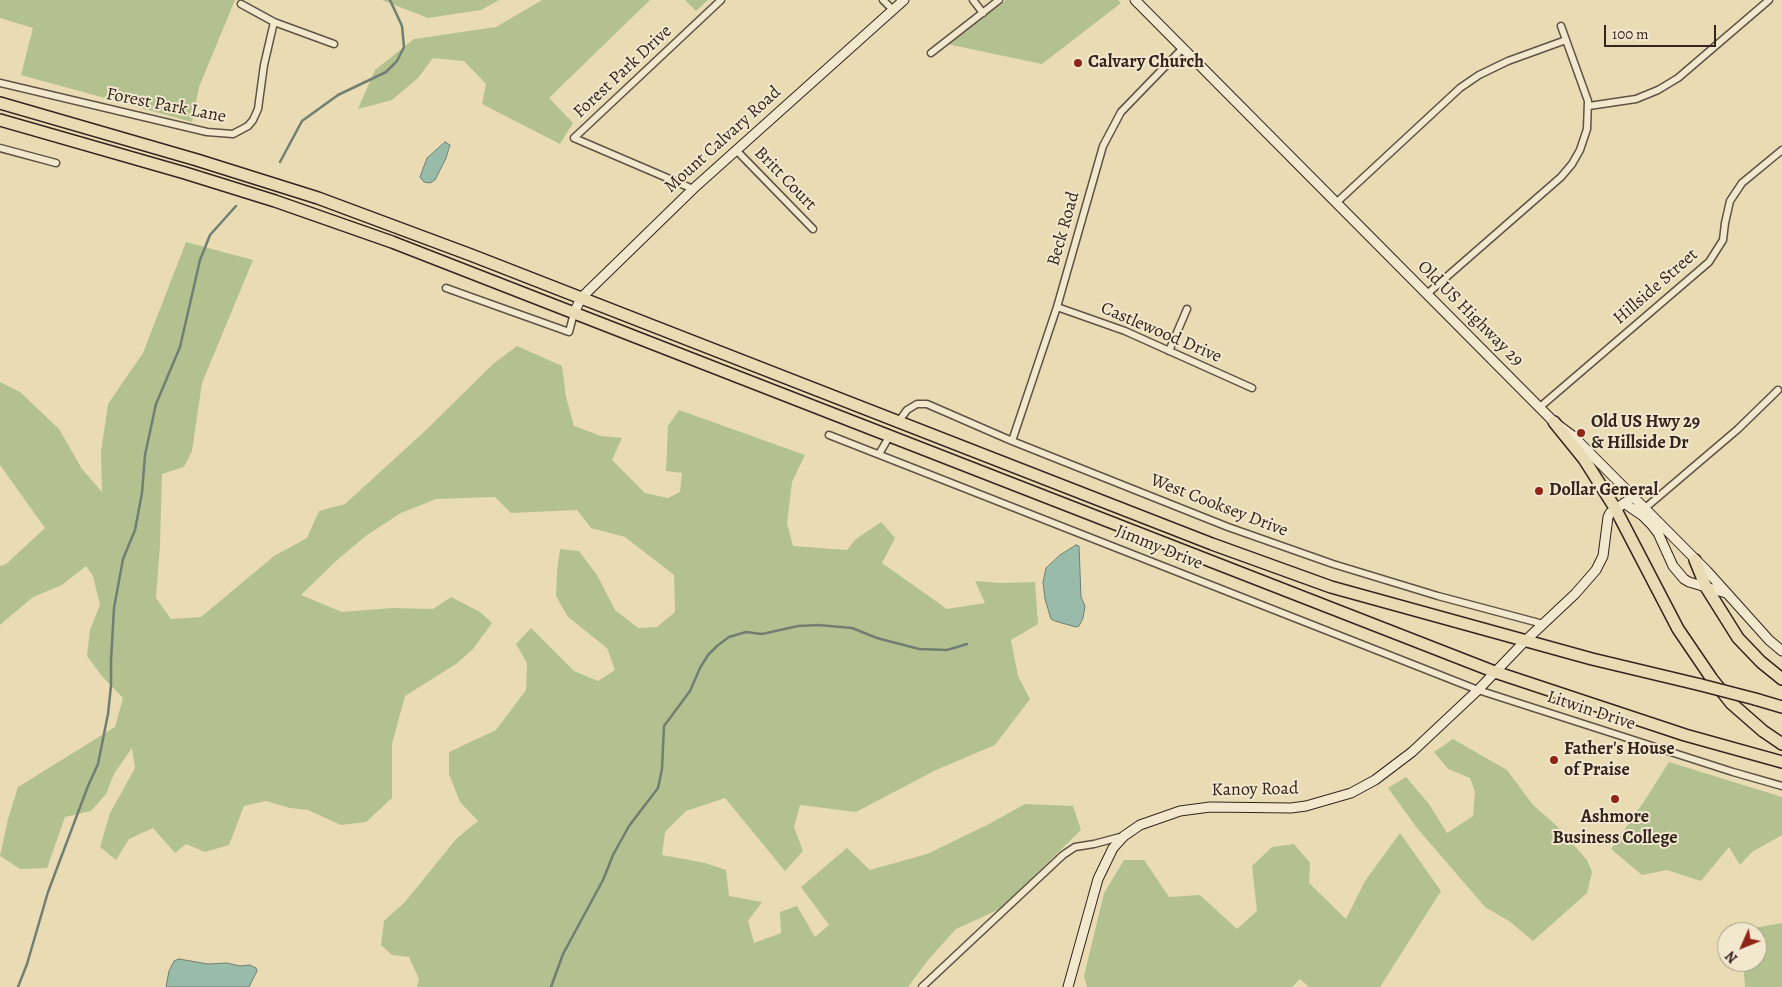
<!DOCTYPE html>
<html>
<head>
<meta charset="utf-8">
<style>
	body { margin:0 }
	#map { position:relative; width:1782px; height:987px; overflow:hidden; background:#e9dcb4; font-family:Alegreya,serif }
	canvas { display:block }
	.north { position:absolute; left:1717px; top:922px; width:50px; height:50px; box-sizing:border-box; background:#f1e8ce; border:1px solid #a59a87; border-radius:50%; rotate:226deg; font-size:14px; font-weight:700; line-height:20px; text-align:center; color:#33241d }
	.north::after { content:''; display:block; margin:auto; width:18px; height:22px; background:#8f2418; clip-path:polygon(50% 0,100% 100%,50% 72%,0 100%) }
	.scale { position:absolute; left:1604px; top:25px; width:112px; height:22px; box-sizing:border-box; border:2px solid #33241d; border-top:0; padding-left:6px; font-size:15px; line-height:18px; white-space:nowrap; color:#33241d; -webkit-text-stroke:4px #f1e8ce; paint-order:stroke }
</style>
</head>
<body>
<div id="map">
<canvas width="1782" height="987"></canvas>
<div class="north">N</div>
<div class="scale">100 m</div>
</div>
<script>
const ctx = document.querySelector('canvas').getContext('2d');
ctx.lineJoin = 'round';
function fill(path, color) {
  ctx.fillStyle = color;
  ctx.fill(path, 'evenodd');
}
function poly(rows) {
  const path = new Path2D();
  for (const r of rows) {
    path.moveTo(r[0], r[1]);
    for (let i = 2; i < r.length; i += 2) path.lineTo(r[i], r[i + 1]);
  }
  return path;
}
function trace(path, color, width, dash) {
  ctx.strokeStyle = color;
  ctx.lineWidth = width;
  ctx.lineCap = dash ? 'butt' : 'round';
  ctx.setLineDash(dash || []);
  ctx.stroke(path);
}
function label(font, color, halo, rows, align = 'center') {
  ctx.font = font + ' Alegreya,serif';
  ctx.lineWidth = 4;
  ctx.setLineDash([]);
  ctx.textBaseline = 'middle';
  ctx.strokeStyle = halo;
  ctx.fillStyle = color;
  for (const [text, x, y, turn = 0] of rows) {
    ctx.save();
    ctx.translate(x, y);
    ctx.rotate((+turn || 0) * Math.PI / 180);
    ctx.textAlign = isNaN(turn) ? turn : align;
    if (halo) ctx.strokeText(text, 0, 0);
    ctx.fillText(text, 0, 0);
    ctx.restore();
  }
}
const green = poly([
	[0,0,235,0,199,87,192,122,21,75,33,28,0,18],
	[382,0,499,0,481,10,428,18],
	[542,0,650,0,549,98,573,123,560,144,482,104,486,84,464,61,433,58,418,78,392,100,358,109,375,70,414,39,496,27],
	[685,0,708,0,696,11],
	[1006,0,1118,0,1121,3,1042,64,947,44],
	[186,242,253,260,202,383,192,451,184,467,162,474,160,545,156,598,171,619,201,617,274,556,307,538,319,511,345,504,425,431,493,364,517,346,562,366,566,397,574,426,601,436,622,438,612,460,645,493,668,498,680,492,682,473,666,471,668,426,679,410,805,455,792,482,787,523,793,546,847,550,856,539,881,522,895,538,882,563,947,609,985,603,975,581,1001,583,1035,582,1038,624,1011,640,1018,676,1030,699,995,745,936,770,856,812,800,805,794,827,803,851,785,871,725,798,686,811,665,832,662,855,705,863,726,870,729,896,762,902,748,921,754,943,781,933,780,912,797,906,815,937,829,925,801,887,847,848,870,870,927,854,991,823,1025,804,1073,806,1081,830,1000,909,956,929,928,960,908,987,417,987,419,979,409,957,392,955,381,945,384,921,405,902,457,838,478,821,460,802,449,774,449,752,496,730,526,690,527,663,516,644,531,628,574,671,598,681,615,670,607,648,568,617,556,596,557,571,560,549,579,551,597,575,615,610,638,628,657,627,675,612,674,575,625,537,591,528,577,510,511,513,495,497,436,499,401,513,367,535,336,561,301,595,342,612,392,608,433,609,451,597,480,612,492,623,473,649,456,664,405,696,392,744,392,798,366,822,341,825,308,810,290,808,266,801,244,806,229,845,205,852,186,844,175,853,153,828,129,839,116,860,100,847,110,813,135,768,132,748,114,774,106,794,91,811,65,817,47,868,20,869,0,856,8,819,18,787,115,727,123,698,101,675,87,656,90,630,100,605,93,576,86,566,62,585,33,597,0,625,0,566,6,564,45,528,0,465,0,382,20,392,59,429,82,469,102,492,101,452,108,404,143,353],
	[1453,739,1507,770,1533,805,1557,826,1587,860,1592,872,1587,893,1533,941,1509,921,1485,907,1417,828,1388,788,1406,777,1429,804,1447,833,1473,816,1475,792,1470,778,1448,769,1434,752],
	[1669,762,1782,797,1782,835,1752,852,1740,865,1729,847,1701,881,1667,870,1642,875,1611,849,1643,803],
	[1400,833,1441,891,1380,987,1309,987,1300,979,1292,987,1087,987,1084,976,1104,893,1124,860,1144,860,1169,897,1200,895,1237,929,1257,911,1252,866,1272,847,1294,844,1310,863,1309,883,1346,919,1365,881],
	[1782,923,1782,987,1745,987,1743,962,1757,962,1757,932,1747,932,1748,929]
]);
const water = poly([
	[445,142,450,145,446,158,435,180,430,183,424,182,420,177,427,158,445,142],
	[1076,545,1079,546,1081,597,1085,606,1083,618,1079,626,1076,627,1055,621,1051,619,1045,599,1043,582,1046,568,1060,555,1076,545],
	[179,959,208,964,227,963,240,966,250,965,256,968,257,971,249,987,166,987,169,971,174,961,179,959]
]);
const stream = poly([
	[280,162,302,121,338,95,386,72,397,61,404,47,402,26,390,0],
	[18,987,27,964,48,892,88,786,98,764,108,714,111,686,111,661,114,608,123,559,135,530,142,493,145,455,156,404,180,347,200,260,210,235,236,206],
	[551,987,563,954,603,880,613,855,629,826,658,788,662,769,664,726,690,691,700,668,708,655,717,646,729,637,746,632,762,634,798,626,818,625,852,628,877,638,919,649,947,650,967,644]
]);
const street = poly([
	[883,0,892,9],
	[973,0,983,13],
	[241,4,274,22,334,44],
	[931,53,999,0],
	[0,83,207,132,233,134,248,126,253,120,258,109,264,65,274,22],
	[1589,106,1636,99,1658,90,1678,78,1769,0],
	[0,148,56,163],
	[736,150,813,229],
	[693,189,574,138,721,0],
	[1336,203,1460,88,1479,75,1508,61,1566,40],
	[446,288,569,332,574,313],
	[1427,294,1561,177,1572,164,1580,150,1587,129,1588,101,1561,26],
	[1057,307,1125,331,1252,388],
	[1169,351,1187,309],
	[1540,407,1709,262,1723,240,1725,223,1730,201,1742,183,1782,150],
	[899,421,907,410,917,404,927,404,1012,441,1228,527,1333,564,1438,596,1543,624],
	[829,435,1478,690,1733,772,1782,786],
	[1012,441,1057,307,1103,146,1121,112,1182,49],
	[879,454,889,437],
	[1644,509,1738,429,1778,390],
	[922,987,1063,855,1075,847,1094,844,1124,836]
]);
const secondary = poly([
	[1135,0,1554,422,1573,436,1707,571,1769,640,1782,651],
	[574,313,581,298,693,189,904,0],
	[1624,503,1643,516,1651,524,1658,533,1673,566,1684,579,1689,582,1726,593],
	[1068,987,1098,879,1113,848,1124,836,1140,825,1180,811,1210,807,1291,808,1306,806,1351,793,1375,780,1412,752,1478,690,1525,641,1575,594,1596,570,1603,556,1608,517,1610,513,1633,497]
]);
const highway = poly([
	[0,103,197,160,318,198,471,255,1212,544,1331,587,1592,659,1701,685],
	[0,120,185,173,275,201,392,242,1495,672,1685,735,1782,762],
	[1554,422,1584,459,1615,508,1678,629,1712,679,1731,703,1763,731,1782,744],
	[1695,560,1706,587,1738,638,1761,662,1782,679],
	[1755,699,1782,707]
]);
const highwayBridge = poly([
	[1701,685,1755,699]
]);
const markers = [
	[1078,63,5,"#8f2418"],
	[1581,433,5,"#8f2418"],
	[1539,491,5,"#8f2418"],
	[1554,760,5,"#8f2418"],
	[1615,799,5,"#8f2418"]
];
const poiNames = [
	["Calvary Church",1088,63],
	["Old US Hwy 29",1591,423],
	["& Hillside Dr",1591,444],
	["Dollar General",1549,491],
	["Father's House",1564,750],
	["of Praise",1564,771],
	["Ashmore",1615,818,"center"],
	["Business College",1615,839,"center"]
];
const streetNames = [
	["Forest Park Drive",623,72,-43],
	["Forest Park Lane",166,106,11],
	["Mount Calvary Road",723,140,-42],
	["Britt Court",785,179,46],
	["Beck Road",1064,229,-74],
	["Hillside Street",1656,287,-41],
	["Old US Highway 29",1470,314,45],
	["Castlewood Drive",1161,333,23],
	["West Cooksey Drive",1219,506,21],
	["Jimmy Drive",1159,548,22],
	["Litwin Drive",1591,711,18],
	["Kanoy Road",1255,790,-1]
];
fill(green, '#b3c190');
fill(water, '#98bca9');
trace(water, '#707f71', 1);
trace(stream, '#707f71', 2.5);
trace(street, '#605243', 9);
trace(secondary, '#33241d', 11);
trace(highway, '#33241d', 14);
trace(street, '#f1e8ce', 6);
trace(secondary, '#f1e8ce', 9);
trace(highway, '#e9dcb4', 11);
trace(highwayBridge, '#33241d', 14, []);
trace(highwayBridge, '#e9dcb4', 11);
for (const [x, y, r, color] of markers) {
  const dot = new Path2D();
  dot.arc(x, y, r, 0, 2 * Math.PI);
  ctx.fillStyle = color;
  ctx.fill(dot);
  trace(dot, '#f1e8ce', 2);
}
label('bold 18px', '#33241d', '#f1e8ce', poiNames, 'left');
label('18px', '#33241d', '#f1e8ce', streetNames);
</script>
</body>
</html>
